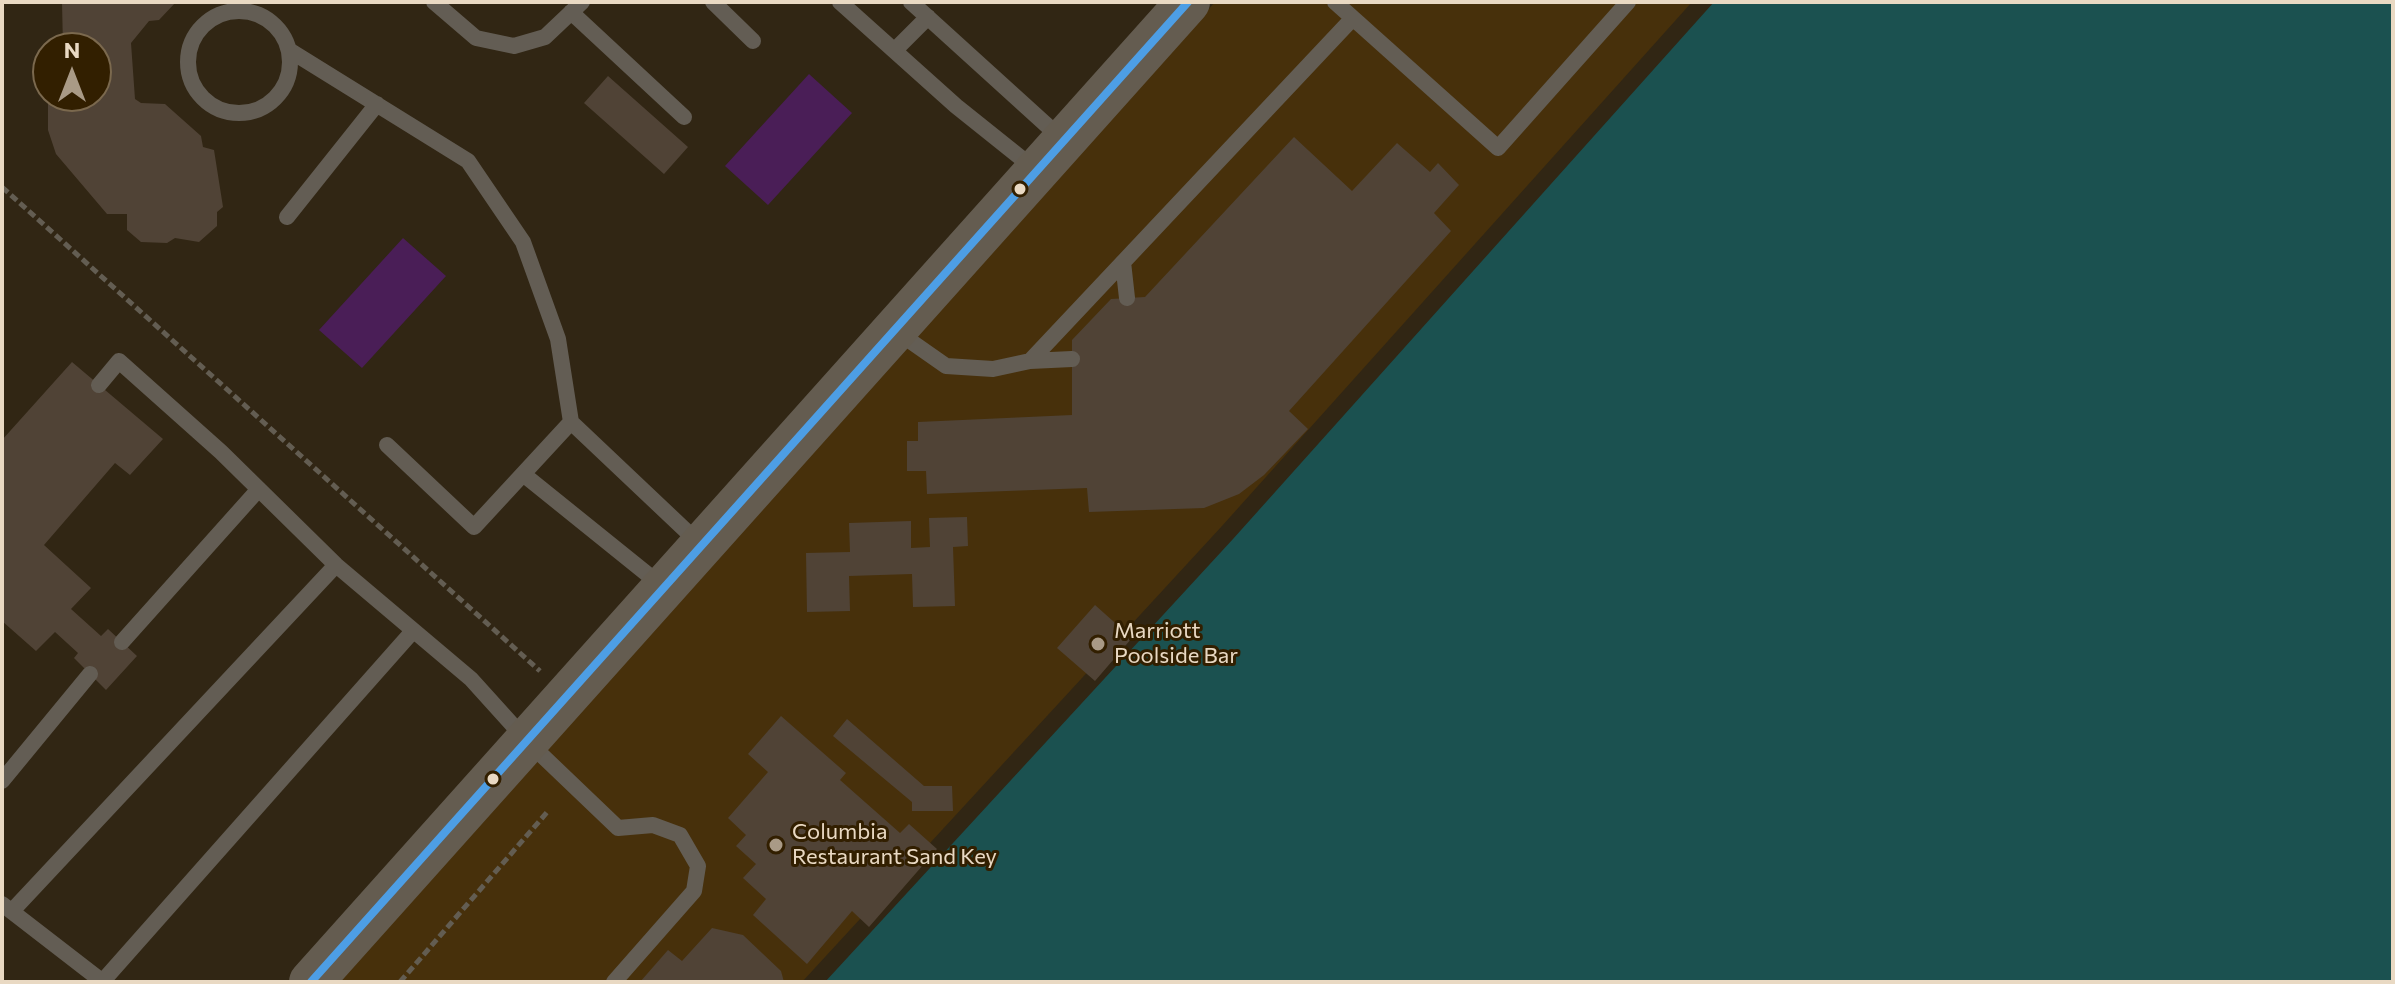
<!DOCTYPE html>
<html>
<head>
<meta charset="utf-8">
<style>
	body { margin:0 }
	#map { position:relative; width:2395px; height:984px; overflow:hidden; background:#312614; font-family:Commissioner,sans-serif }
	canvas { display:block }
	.frame { position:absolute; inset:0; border:4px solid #e9d9c3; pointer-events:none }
	.north { position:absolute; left:32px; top:32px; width:80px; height:80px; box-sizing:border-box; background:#321f00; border:2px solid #7b694e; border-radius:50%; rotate:0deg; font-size:22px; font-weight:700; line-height:32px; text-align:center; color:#e9d9c3 }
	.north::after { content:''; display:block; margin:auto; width:28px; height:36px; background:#a99a86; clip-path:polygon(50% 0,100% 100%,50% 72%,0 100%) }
</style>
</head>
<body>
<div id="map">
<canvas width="2395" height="984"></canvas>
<div class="frame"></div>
<div class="north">N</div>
</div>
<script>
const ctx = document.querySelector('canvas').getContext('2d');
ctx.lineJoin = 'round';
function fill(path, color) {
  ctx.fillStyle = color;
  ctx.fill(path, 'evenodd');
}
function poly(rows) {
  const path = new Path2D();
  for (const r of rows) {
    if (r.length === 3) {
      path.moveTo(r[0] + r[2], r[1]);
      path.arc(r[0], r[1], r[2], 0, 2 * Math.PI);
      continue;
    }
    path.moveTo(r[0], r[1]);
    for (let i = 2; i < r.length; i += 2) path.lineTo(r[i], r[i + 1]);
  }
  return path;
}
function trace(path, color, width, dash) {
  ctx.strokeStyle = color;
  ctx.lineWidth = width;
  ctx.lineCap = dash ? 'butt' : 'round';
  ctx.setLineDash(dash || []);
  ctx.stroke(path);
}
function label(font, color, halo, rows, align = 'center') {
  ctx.font = font + ' Commissioner,sans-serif';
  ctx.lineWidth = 6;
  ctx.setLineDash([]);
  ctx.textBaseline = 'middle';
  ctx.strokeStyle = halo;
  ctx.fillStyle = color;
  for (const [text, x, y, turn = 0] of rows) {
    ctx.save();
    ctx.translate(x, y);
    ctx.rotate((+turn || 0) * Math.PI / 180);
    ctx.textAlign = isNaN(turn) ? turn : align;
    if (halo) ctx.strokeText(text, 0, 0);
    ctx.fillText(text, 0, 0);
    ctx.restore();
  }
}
const built = poly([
	[1215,2,1692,2,1222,526,802,982,338,982]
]);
const green = poly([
	[809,74,852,113,768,205,725,166],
	[403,238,446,276,362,368,319,330]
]);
const water = poly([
	[1714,2,2393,2,2393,982,825,982,1233,539]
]);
const building = poly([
	[62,2,176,2,159,20,149,21,131,43,135,99,141,103,165,104,201,136,203,147,214,150,223,207,217,212,217,226,199,242,175,238,167,243,141,242,127,230,127,214,107,214,56,154,48,130,48,96,96,96,96,48,63,48],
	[608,76,688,147,664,174,584,103],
	[1294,137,1352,191,1397,143,1430,172,1438,163,1459,185,1434,213,1451,231,1289,411,1308,429,1264,475,1239,494,1204,508,1089,512,1087,488,927,494,926,471,907,471,907,441,918,441,918,422,1072,415,1072,340,1111,299,1145,297],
	[72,362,163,439,130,475,115,463,44,545,91,588,71,609,101,636,108,629,137,656,106,690,74,658,78,653,55,632,36,651,2,621,2,440],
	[967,517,968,546,953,547,955,606,913,607,912,574,849,576,850,611,807,612,806,553,850,552,849,523,911,521,911,548,930,547,929,518],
	[1095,605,1132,638,1095,681,1057,648],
	[781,716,846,773,840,780,900,833,909,824,937,849,869,927,852,911,807,964,753,915,766,899,743,878,756,864,736,846,746,835,728,818,768,772,748,754],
	[847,719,924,786,952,786,953,811,912,811,912,802,833,736],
	[712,928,743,935,781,971,784,982,640,982,668,950,682,961]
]);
const path = poly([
	[2,187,540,671],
	[400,982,549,810]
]);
const lane = poly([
	[434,2,476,38,514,46,545,37,582,2],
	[713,2,753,41],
	[840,2,956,106,1036,170],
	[911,2,1063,140],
	[1335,2,1498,148,1628,2],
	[239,62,51],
	[571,12,684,117],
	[289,50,468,161,523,242,558,339,571,422,701,545],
	[895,50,928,17],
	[287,217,377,104],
	[1123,262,1127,298],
	[896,331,946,366,993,369,1030,361,1353,18],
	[1030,361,1072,359],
	[99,385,119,361,221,452,336,565,471,679,527,741,618,828,653,825,680,835,698,866,694,891,614,982],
	[387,445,474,527,571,422],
	[523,474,662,586],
	[122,642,258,490],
	[2,781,90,674],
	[2,904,103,982],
	[12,911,336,565],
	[102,982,413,631]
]);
const primary = poly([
	[311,982,1188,2]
]);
const bus1 = poly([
	[311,982,1188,2]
]);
const markers = [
	[1020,189,7,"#e9d9c3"],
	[1098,644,8,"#a99a86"],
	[493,779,7,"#e9d9c3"],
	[776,845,8,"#a99a86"]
];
const poiNames = [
	["Marriott",1114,631],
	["Poolside Bar",1114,656],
	["Columbia",792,832],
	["Restaurant Sand Key",792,857]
];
fill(built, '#47300b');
fill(green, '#4a1e57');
fill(water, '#1b5150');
fill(building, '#504336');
trace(path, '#635d52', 5, [8, 4]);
trace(lane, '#635d54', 16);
trace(primary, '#645c50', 44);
trace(bus1, '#4d9ee5', 8);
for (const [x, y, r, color] of markers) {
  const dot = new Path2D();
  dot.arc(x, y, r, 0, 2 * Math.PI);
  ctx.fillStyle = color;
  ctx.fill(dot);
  trace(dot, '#321f00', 3);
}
label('22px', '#e9d9c3', '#321f00', poiNames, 'left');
</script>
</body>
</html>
